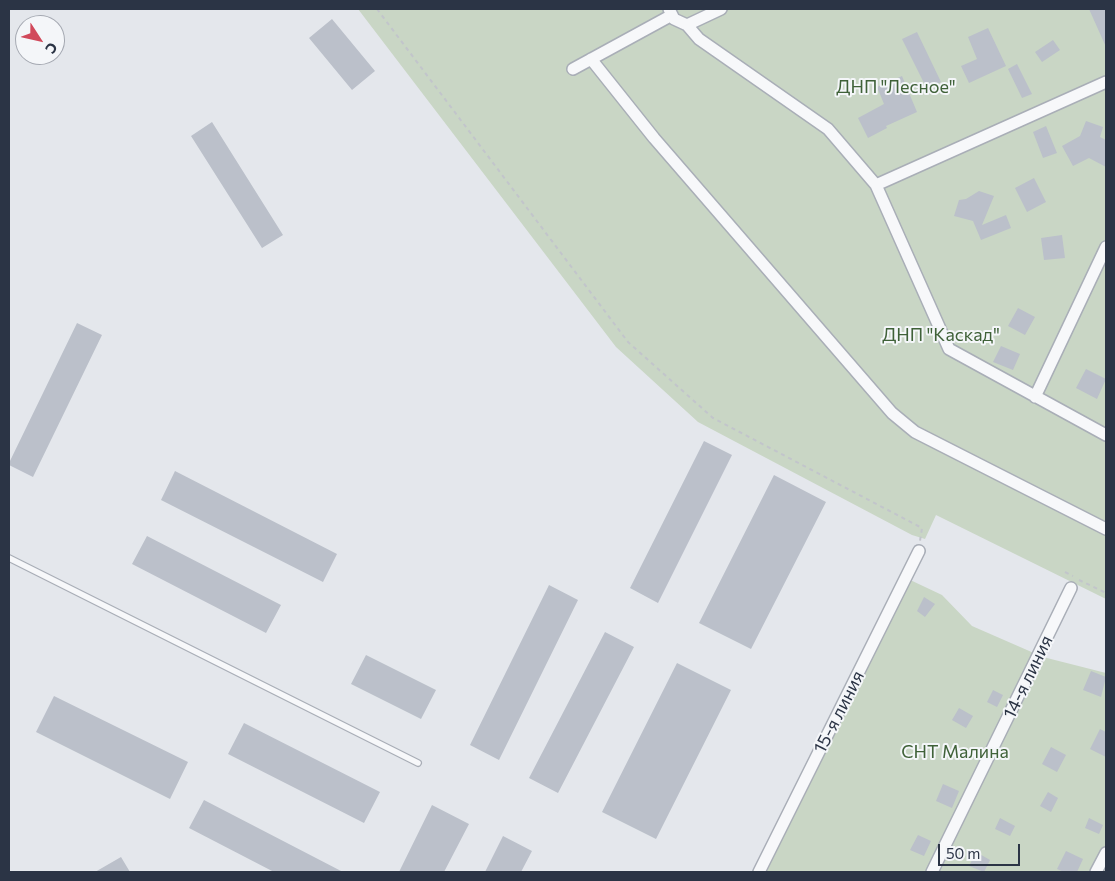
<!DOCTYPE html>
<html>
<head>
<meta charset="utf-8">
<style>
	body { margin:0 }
	#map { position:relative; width:1115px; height:881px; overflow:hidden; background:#e4e7ec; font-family:Commissioner,sans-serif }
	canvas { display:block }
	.frame { position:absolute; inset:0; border:10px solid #2b3445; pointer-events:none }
	.north { position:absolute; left:15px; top:15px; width:50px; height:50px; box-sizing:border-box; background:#f4f6f9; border:1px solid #a4a8b1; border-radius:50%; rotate:125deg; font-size:14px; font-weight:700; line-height:20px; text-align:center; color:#2b3445 }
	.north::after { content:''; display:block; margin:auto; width:18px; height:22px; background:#d1495b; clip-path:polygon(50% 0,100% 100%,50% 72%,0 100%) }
	.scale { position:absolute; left:938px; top:844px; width:82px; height:22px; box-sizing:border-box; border:2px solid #2b3445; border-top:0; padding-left:6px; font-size:15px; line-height:18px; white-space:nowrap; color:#2b3445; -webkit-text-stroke:4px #f4f6f9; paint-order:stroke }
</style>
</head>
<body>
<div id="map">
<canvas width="1115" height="881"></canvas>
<div class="frame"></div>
<div class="north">С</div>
<div class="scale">50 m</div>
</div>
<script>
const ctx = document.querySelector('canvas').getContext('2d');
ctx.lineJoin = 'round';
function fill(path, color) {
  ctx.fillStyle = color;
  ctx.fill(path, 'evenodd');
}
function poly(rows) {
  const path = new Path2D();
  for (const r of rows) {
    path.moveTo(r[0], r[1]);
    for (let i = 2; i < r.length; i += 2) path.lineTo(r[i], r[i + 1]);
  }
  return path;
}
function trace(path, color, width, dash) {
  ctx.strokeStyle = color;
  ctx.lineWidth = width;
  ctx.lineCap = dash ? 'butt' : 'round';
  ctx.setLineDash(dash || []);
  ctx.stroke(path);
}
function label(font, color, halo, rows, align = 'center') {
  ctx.font = font + ' Commissioner,sans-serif';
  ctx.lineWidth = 4;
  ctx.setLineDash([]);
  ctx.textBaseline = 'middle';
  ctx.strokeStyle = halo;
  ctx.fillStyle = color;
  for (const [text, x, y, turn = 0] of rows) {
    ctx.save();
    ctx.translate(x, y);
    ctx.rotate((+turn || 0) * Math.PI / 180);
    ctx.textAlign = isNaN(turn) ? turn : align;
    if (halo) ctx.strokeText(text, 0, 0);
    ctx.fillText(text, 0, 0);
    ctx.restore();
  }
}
const green = poly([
	[358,9,1106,9,1106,599,936,515,925,539,912,535,698,422,616,347],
	[906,578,942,595,972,626,1043,657,1106,673,1106,872,759,872]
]);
const building = poly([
	[1089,9,1106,9,1106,47],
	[332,19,375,71,352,90,309,38],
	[988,28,1006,66,969,83,961,66,977,59,968,37],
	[917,32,941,82,927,89,902,39],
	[1053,40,1060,50,1042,62,1035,52],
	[1017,64,1032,94,1022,98,1008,69],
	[902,76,917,112,886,126,887,128,868,138,858,118,884,104,877,87],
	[1086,121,1103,127,1100,137,1106,140,1106,167,1089,158,1073,166,1062,146,1080,136],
	[212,122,283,235,262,248,191,136],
	[1046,126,1057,153,1043,158,1033,132],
	[1034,178,1046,202,1027,212,1015,188],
	[979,191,994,196,982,225,1006,215,1011,228,981,240,973,221,954,216,959,200,966,199],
	[1062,235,1065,258,1044,260,1041,238],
	[1018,308,1035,317,1025,335,1008,326],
	[77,323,102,335,33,477,9,465,9,463],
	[1001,346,1020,354,1013,370,993,362],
	[1086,369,1106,379,1097,399,1076,388],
	[704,441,732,455,658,603,630,588],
	[175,471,337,554,323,582,161,500],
	[774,475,826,502,751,649,699,623],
	[147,536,281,605,266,633,132,564],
	[549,585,578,600,499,760,470,745],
	[924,597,935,604,925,617,917,611],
	[605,632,634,647,558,793,529,778],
	[366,655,436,690,421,719,351,684],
	[677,663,731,690,656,839,602,812],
	[1091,671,1106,677,1101,697,1083,690],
	[993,690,1003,695,997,707,987,702],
	[54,696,188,762,170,799,36,732],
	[959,708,973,716,966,728,952,720],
	[244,723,380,792,364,823,228,754],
	[1100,729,1106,732,1106,757,1090,749],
	[1051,747,1066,755,1057,772,1042,764],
	[943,784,959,791,952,808,936,801],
	[1048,792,1058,798,1051,812,1040,806],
	[204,800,343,872,274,872,189,828],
	[432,805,469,824,444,872,399,872],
	[1000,818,1015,826,1010,836,995,829],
	[1089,818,1103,825,1099,834,1085,828],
	[918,835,931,841,924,856,910,850],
	[503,836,532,851,521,872,485,872],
	[1066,851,1083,859,1077,872,1064,872,1057,869],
	[976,852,990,860,984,872,969,866],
	[121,857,130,872,95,872]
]);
const path = poly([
	[377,9,628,342,713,418,922,528,920,541],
	[1065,572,1073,576],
	[1079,580,1106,593]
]);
const service = poly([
	[9,558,418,763]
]);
const minor = poly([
	[669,9,674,19,687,25,699,39,828,129,876,185,1106,82],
	[687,25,721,9],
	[591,59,654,138,892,413,915,432,1106,529],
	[573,69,672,15],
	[876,185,949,349,1106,435],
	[1035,397,1106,247],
	[759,872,919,551],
	[932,872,1071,588],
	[1096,872,1106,853]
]);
const parkNames = [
	["ДНП \"Лесное\"",896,87],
	["ДНП \"Каскад\"",941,335],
	["СНТ Малина",955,752]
];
const streetNames = [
	["14-я линия",1028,677,-64],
	["15-я линия",839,712,-63]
];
fill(green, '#c9d6c5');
fill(building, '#bbc0ca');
trace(service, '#a9aeb7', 8);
trace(minor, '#a9aeb7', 14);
trace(path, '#c2c5cb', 2, [4, 4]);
trace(service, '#f7f8fa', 5.5);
trace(minor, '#f7f8fa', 11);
label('18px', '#3f6138', '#f4f6f9', parkNames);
label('18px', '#2b3445', '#f4f6f9', streetNames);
</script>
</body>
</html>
